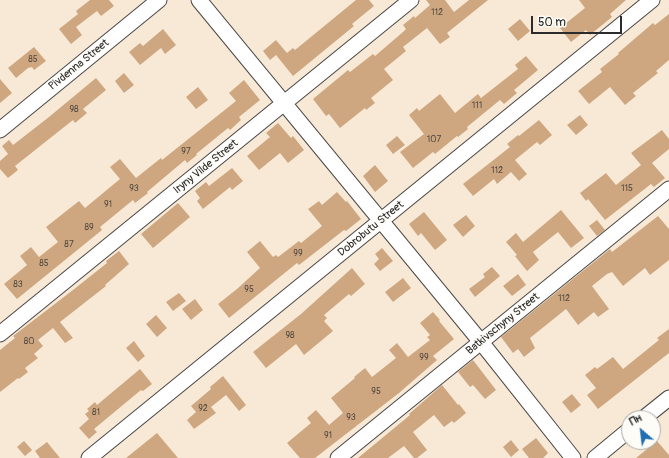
<!DOCTYPE html>
<html>
<head>
<meta charset="utf-8">
<style>
	body { margin:0 }
	#map { position:relative; width:669px; height:458px; overflow:hidden; background:#f8e9d7; font-family:Pangolin,sans-serif }
	canvas { display:block }
	.north { position:absolute; left:621px; top:410px; width:40px; height:40px; box-sizing:border-box; background:#fdfcf7; border:1px solid #a9a8a5; border-radius:50%; rotate:332deg; font-size:11px; font-weight:700; line-height:16px; text-align:center; color:#2b2b2b }
	.north::after { content:''; display:block; margin:auto; width:14px; height:18px; background:#1f6fb2; clip-path:polygon(50% 0,100% 100%,50% 72%,0 100%) }
	.scale { position:absolute; left:531px; top:16px; width:91px; height:18px; box-sizing:border-box; border:2px solid #2b2b2b; border-top:0; padding-left:5px; font-size:12px; line-height:14px; white-space:nowrap; color:#2b2b2b; -webkit-text-stroke:3px #fdfcf7; paint-order:stroke }
</style>
</head>
<body>
<div id="map">
<canvas width="669" height="458"></canvas>
<div class="north">Пн</div>
<div class="scale">50 m</div>
</div>
<script>
const ctx = document.querySelector('canvas').getContext('2d');
ctx.lineJoin = 'round';
function fill(path, color) {
  ctx.fillStyle = color;
  ctx.fill(path, 'evenodd');
}
function poly(rows) {
  const path = new Path2D();
  for (const r of rows) {
    path.moveTo(r[0], r[1]);
    for (let i = 2; i < r.length; i += 2) path.lineTo(r[i], r[i + 1]);
  }
  return path;
}
function trace(path, color, width, dash) {
  ctx.strokeStyle = color;
  ctx.lineWidth = width;
  ctx.lineCap = dash ? 'butt' : 'round';
  ctx.setLineDash(dash || []);
  ctx.stroke(path);
}
function label(font, color, halo, rows, align = 'center') {
  ctx.font = font + ' Pangolin,sans-serif';
  ctx.lineWidth = 3.5;
  ctx.setLineDash([]);
  ctx.textBaseline = 'middle';
  ctx.strokeStyle = halo;
  ctx.fillStyle = color;
  for (const [text, x, y, turn = 0] of rows) {
    ctx.save();
    ctx.translate(x, y);
    ctx.rotate((+turn || 0) * Math.PI / 180);
    ctx.textAlign = isNaN(turn) ? turn : align;
    if (halo) ctx.strokeText(text, 0, 0);
    ctx.fillText(text, 0, 0);
    ctx.restore();
  }
}
const building = poly([
	[90,0,109,0,114,6,101,16,97,11,76,27,82,35,71,44,59,29,78,14,76,11],
	[356,0,369,0,374,6,352,24,354,26,293,76,276,55,270,60,263,51,276,40,287,53,293,48,295,50],
	[426,0,445,0,454,12,469,0,488,0,447,33,450,37,440,44,427,28,403,47,406,51,384,69,393,80,371,98,375,103,366,110,365,108,340,128,329,114,326,116,313,99,348,70,350,72,373,54,375,56,403,32,406,29,403,25,414,16,415,18,430,5],
	[579,0,626,0,610,14,612,17,590,35,586,30,571,42,560,28,585,8],
	[669,14,669,60,656,71,658,73,633,93,636,96,625,105,610,87,589,104,578,91,602,72,600,69,619,54,618,53,653,23,655,25],
	[520,19,530,31,518,41,508,29],
	[163,29,176,45,165,54,161,48,140,65,129,52,140,43,143,46],
	[34,47,46,61,34,70,32,67,28,68,16,78,8,68],
	[526,56,538,70,514,90,517,93,504,104,500,100,467,127,468,129,458,137,457,136,435,154,433,152,413,168,400,152,424,134,409,115,417,108,419,111,440,94,455,113,478,94,481,98,518,69,515,65],
	[124,73,134,85,124,93,115,81],
	[96,78,106,90,83,109,87,113,75,123,73,120,15,166,18,170,8,178,0,169,0,161,8,154,2,146,9,140,13,145,49,117],
	[0,79,12,93,0,103],
	[244,80,260,100,239,117,241,120,230,130,228,128,196,154,197,155,187,163,185,160,147,192,148,193,135,203,133,200,100,227,102,230,17,299,4,284,27,265,20,256,31,247,39,257,58,242,46,227,79,201,85,208,120,179,110,167,120,159,136,178,161,158,162,160,236,101,229,93],
	[198,87,208,100,196,109,186,97],
	[580,115,588,125,576,135,567,125],
	[539,120,552,135,540,145,537,142,515,160,527,174,519,181,511,172,497,184,494,179,473,196,463,184,510,147,507,144,518,135,519,136],
	[278,123,291,138,293,136,304,150,288,163,280,153,259,170,247,156,270,137,266,133],
	[662,130,669,139,669,149,652,163,665,178,654,187,651,184,605,220,588,199,586,201,580,193,606,173,616,185,641,165,631,153],
	[397,136,405,145,393,154,386,145],
	[375,165,388,181,375,192,363,176],
	[232,168,243,181,232,190,230,187,203,209,197,201,200,198,195,191,206,182,209,186],
	[337,192,346,202,347,201,361,219,346,231,344,230,299,265,297,263,229,318,218,304,237,289,260,268,247,252,260,241,273,257,276,255,278,257,299,241,301,243,322,226,308,209,319,201,322,205],
	[178,203,190,217,153,248,141,234],
	[561,210,584,238,571,248,558,232,533,252,539,260,527,271,515,256,517,255,506,242,516,233,523,242],
	[424,212,447,240,435,250,421,233,418,236,409,224],
	[466,215,475,226,463,237,453,225],
	[658,216,669,229,669,260,650,275,645,268,623,286,612,272,607,274,592,286,609,309,598,317,594,312,578,325,566,309,530,338,535,348,524,357,518,349,513,353,501,337,610,249,612,252],
	[597,220,605,230,597,236,589,226],
	[382,248,393,261,380,271,374,264,379,259,375,254],
	[119,251,129,264,105,285,106,286,60,322,73,338,65,343,53,328,38,340,43,346,34,354,38,358,25,368,28,372,19,379,18,378,0,392,0,350,15,338,13,336,73,290,107,263,106,261],
	[492,267,500,276,475,297,469,289,485,277,483,274],
	[352,268,365,284,351,296,349,294,324,315,327,318,324,321,333,331,304,355,296,344,266,368,253,352,301,314],
	[518,274,526,285,512,296,503,286],
	[403,278,411,288,393,302,385,292],
	[179,293,186,301,173,311,166,302],
	[195,299,203,310,191,320,182,309],
	[433,312,440,320,439,321,454,339,433,356,437,360,399,393,315,458,300,458,287,443,311,423,307,418,316,410,329,425,343,413,331,398,355,378,354,377,365,368,372,377,396,358,389,350,397,343,408,357,430,340,427,337,430,335,420,323],
	[156,315,167,328,157,337,146,324],
	[669,329,669,353,598,409,587,395,596,388,585,375,595,367,597,369,613,357,623,369,659,340,657,338],
	[134,341,145,356,138,362,126,348],
	[473,360,496,390,485,399,473,385,470,387,458,372],
	[140,369,152,384,143,391,141,390,94,429,97,432,89,439,79,428,89,419,85,414,89,411,87,409,95,402,97,405],
	[223,376,246,405,239,411,226,395,211,407,216,413,194,429,187,420,196,412,191,406,211,389,210,387],
	[442,385,458,405,459,404,466,413,454,423,452,421,444,427,434,415,413,432,427,450,417,458,414,458,404,446,388,458,358,458,410,415,409,414],
	[572,394,581,405,571,413,562,402],
	[157,433,178,458,126,458],
	[536,438,548,453,543,458,529,458,522,449],
	[511,440,519,450,511,457,503,447],
	[24,441,32,450,25,456,17,447],
	[657,441,669,455,669,458,636,458],
	[47,442,60,458,40,458,35,451]
]);
const street = poly([
	[199,0,481,342,573,458],
	[0,130,159,0],
	[0,334,411,0],
	[644,418,669,398],
	[89,458,652,0],
	[338,458,669,189],
	[595,458,629,430]
]);
const numberNames = [
	["112",437,13],
	["85",33,60],
	["111",477,106],
	["98",74,110],
	["107",434,140],
	["97",186,152],
	["112",497,171],
	["93",134,189],
	["115",627,189],
	["91",108,205],
	["89",89,228],
	["87",69,245],
	["99",298,254],
	["85",44,264],
	["83",18,285],
	["95",249,290],
	["112",564,299],
	["98",290,336],
	["80",29,342],
	["99",424,358],
	["95",376,392],
	["92",203,409],
	["81",96,413],
	["93",351,418],
	["91",328,436]
];
const streetNames = [
	["Pivdenna Street",79,65,-39],
	["Iryny Vilde Street",206,167,-39],
	["Dobrobutu Street",371,229,-39],
	["Batkivschyny Street",503,324,-39]
];
fill(building, '#cea781');
trace(street, '#4a4845', 17);
trace(street, '#fff', 15);
label('9px', '#544a40', null, numberNames);
label('11px', '#2b2b2b', '#fdfcf7', streetNames);
</script>
</body>
</html>
